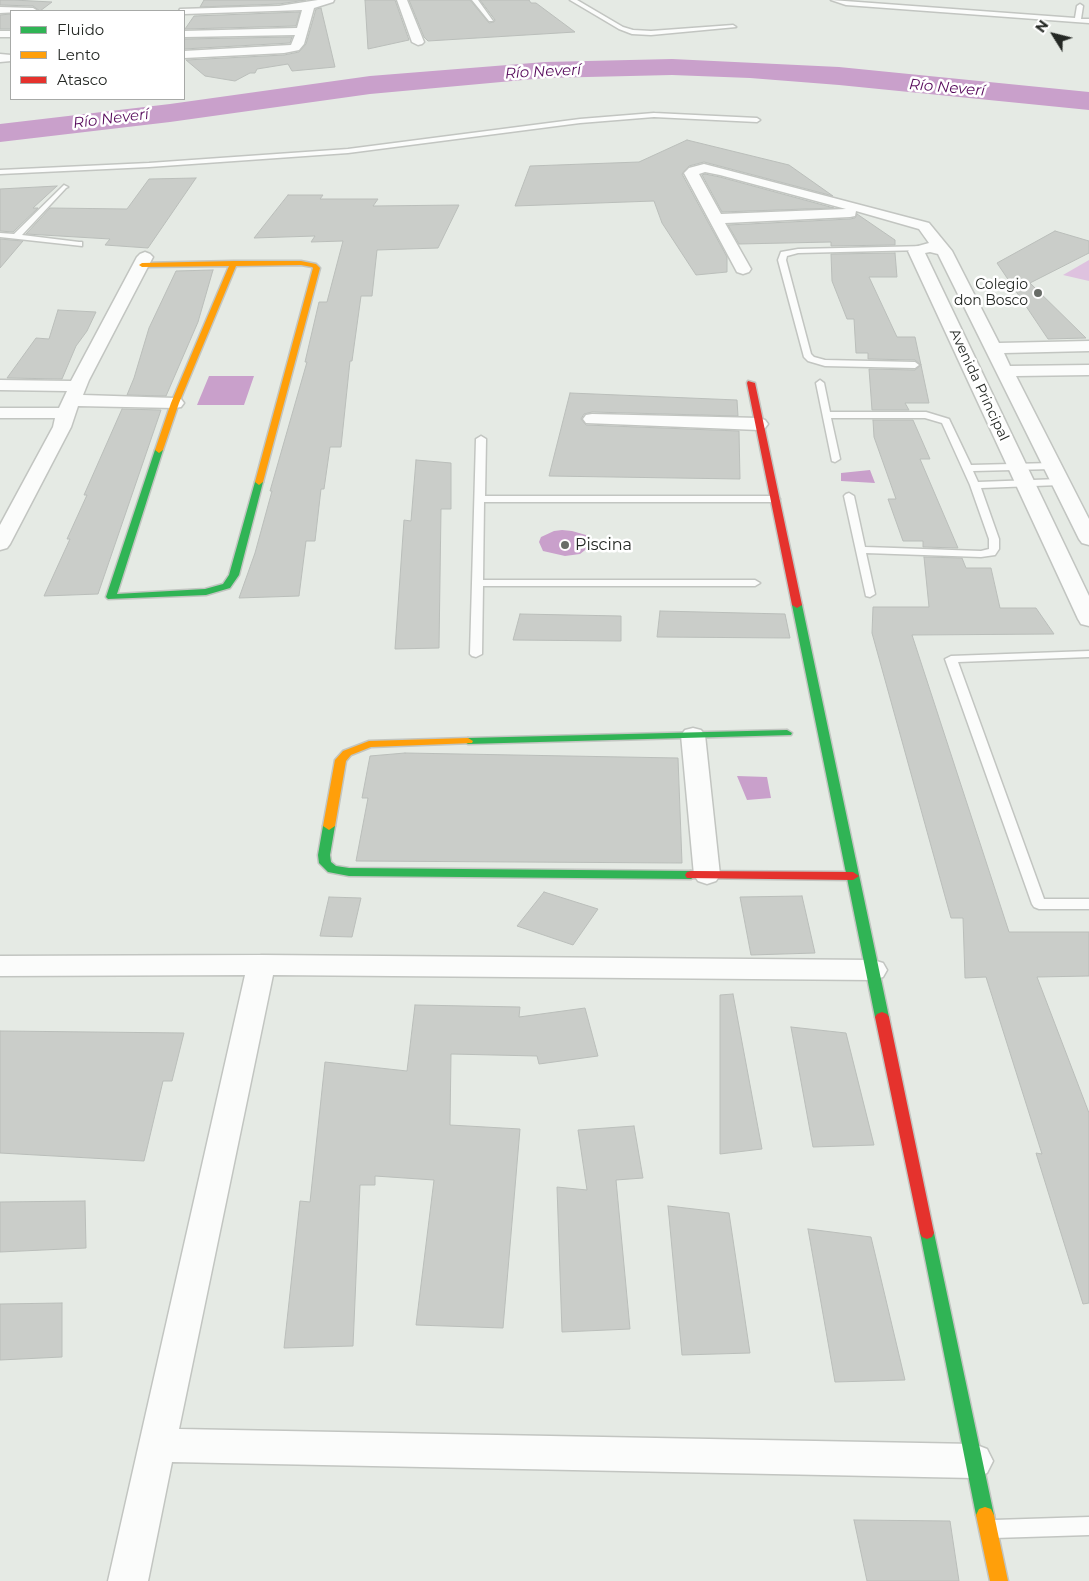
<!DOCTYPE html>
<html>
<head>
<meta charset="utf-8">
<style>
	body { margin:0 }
	#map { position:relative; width:1089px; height:1581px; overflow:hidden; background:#e5eae4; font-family:Montserrat,sans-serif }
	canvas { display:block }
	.legend { position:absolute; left:10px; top:10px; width:175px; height:90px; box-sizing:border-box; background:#fff; border:1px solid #a7a9a7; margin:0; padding:6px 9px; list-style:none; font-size:15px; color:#242824 }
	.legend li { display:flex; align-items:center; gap:10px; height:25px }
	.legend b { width:25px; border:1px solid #a7a9a7 }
	.north { position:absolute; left:1029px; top:10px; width:50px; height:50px; -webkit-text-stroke:4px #fff; paint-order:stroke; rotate:306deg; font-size:14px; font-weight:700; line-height:20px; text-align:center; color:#242824 }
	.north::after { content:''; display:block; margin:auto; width:18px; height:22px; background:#242824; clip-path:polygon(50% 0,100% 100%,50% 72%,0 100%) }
</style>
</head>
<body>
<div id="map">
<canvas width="1089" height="1581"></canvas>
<ul class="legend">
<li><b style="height:6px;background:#30b455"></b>Fluido</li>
<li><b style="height:6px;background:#ff9f0a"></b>Lento</li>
<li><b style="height:6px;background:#e5322d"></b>Atasco</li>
</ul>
<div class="north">N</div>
</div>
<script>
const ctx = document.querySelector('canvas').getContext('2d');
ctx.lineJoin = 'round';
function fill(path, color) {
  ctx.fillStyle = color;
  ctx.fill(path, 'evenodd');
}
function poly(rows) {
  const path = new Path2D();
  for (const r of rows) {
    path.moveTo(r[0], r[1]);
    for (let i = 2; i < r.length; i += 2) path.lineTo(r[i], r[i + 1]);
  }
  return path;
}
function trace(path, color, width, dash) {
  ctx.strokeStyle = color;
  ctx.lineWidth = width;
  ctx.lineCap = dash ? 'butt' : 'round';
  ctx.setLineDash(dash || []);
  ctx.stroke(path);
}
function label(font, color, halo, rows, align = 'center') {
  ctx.font = font + ' Montserrat,sans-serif';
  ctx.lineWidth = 5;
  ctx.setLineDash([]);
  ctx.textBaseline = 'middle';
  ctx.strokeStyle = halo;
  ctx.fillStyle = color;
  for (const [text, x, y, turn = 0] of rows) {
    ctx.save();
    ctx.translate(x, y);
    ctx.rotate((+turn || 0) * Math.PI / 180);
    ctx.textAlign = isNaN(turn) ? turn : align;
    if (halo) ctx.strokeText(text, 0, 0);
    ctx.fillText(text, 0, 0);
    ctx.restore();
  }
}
const green = poly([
	[1089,260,1089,281,1063,275]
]);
const water = poly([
	[209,376,254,376,244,405,197,405],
	[870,470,875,483,841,481,841,473],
	[562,530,572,531,586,535,591,543,589,547,580,554,565,556,543,551,539,542,541,537,554,531],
	[737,776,767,777,771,798,747,800]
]);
const river = poly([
	[672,59,839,67,1089,92,1089,110,839,85,750,78,672,75,545,78,370,94,170,122,0,142,0,124,170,104,370,76,545,62,672,59]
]);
const building = poly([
	[0,0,13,0,52,2,40,11,33,6,0,5,0,0],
	[204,0,306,0,279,4,200,7,204,0],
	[365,0,395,0,409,40,368,49,365,0],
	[409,0,470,0,489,23,494,22,495,20,480,0,529,0,531,3,536,3,575,32,428,41,424,37,409,0],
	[321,8,335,67,292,71,288,64,257,69,255,73,250,73,235,81,205,76,186,60,284,55,299,52,306,44,316,9,321,8],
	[300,12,296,26,185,29,194,16,300,12],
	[11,14,11,29,0,29,0,15,11,14],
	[292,37,290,43,184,49,184,39,292,37],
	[687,140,789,165,833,196,704,162,689,166,682,174,727,257,727,272,696,275,662,223,654,201,515,206,530,166,639,162,687,140],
	[705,174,720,177,834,208,722,212,702,175,705,174],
	[196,178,148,248,105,245,110,239,26,234,50,208,127,209,149,179,196,178],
	[57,186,33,208,38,208,13,232,0,231,0,189,57,186],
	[288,195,323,195,320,199,378,199,373,206,459,205,438,248,377,250,372,296,361,296,352,361,350,361,341,447,330,447,324,489,321,489,315,541,306,541,299,596,239,598,255,553,272,491,270,491,307,362,305,362,319,302,327,302,343,241,311,242,315,236,254,238,288,195],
	[857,214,895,240,895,245,831,246,831,242,739,244,728,225,850,219,855,218,857,214],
	[1055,231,1089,241,1089,253,1030,283,1086,338,1048,339,997,263,1055,231],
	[0,239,23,241,0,268,0,239],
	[895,253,897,277,869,277,897,337,915,337,921,365,915,360,868,359,868,353,856,353,854,319,847,319,832,281,831,254,895,253],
	[213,270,198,322,166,396,127,395,134,378,149,328,176,271,213,270],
	[58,310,96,312,87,331,76,346,62,379,7,378,36,338,49,339,58,310],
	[921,365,929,403,905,403,909,410,872,410,869,369,915,370,921,365],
	[570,393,737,400,738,416,592,412,584,414,581,419,586,425,739,431,740,479,549,476,570,393],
	[122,409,161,410,98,594,44,596,70,539,67,539,87,495,84,495,122,409],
	[873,420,913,420,930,459,920,459,958,548,923,547,923,541,903,541,888,499,896,499,874,437,873,420],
	[416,460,451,463,451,509,441,509,439,648,395,649,404,520,411,521,416,460],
	[924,557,962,558,966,568,991,568,1000,608,1036,608,1054,634,912,635,1009,932,1089,932,1089,976,1037,977,1089,1113,1089,1303,1083,1304,1036,1153,1042,1154,986,977,965,978,963,918,951,918,872,633,873,607,929,607,924,557],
	[660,611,785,614,790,638,657,637,660,611],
	[520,614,621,616,621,641,513,640,520,614],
	[405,753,678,758,682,863,356,861,368,798,362,798,370,756,405,753],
	[544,892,598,909,573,945,517,926,544,892],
	[802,896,815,953,751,955,740,897,802,896],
	[329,897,361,898,352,937,320,936,329,897],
	[733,994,762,1149,720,1154,720,995,733,994],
	[415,1005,520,1007,519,1017,585,1008,598,1056,539,1064,537,1056,451,1054,450,1125,520,1129,503,1328,416,1325,434,1180,375,1176,375,1185,360,1185,353,1346,284,1348,300,1201,310,1202,325,1062,407,1071,415,1005],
	[791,1027,846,1033,874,1145,813,1147,791,1027],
	[0,1031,184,1033,172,1081,163,1081,144,1161,0,1153,0,1031],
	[634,1126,643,1178,616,1180,630,1329,562,1332,557,1187,587,1190,578,1130,634,1126],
	[85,1201,86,1248,0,1252,0,1202,85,1201],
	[668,1206,729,1213,750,1353,682,1355,668,1206],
	[808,1229,871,1237,905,1380,835,1382,808,1229],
	[62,1303,62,1357,0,1360,0,1304,62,1303],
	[854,1520,950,1521,959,1581,867,1581,854,1520]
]);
const lane = poly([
	[472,0,478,0,493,21,489,21,472,0],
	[570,0,577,0,623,27,633,30,651,31,733,25,736,27,651,35,632,34,619,29,570,0],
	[831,0,1075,18,1077,6,1080,4,1083,6,1081,19,1089,19,1089,23,846,5,831,0],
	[654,113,757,118,760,120,757,122,654,117,580,123,348,153,149,167,0,174,0,170,149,163,348,149,580,119,654,113],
	[64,185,68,187,66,188,22,235,79,242,82,242,82,246,0,237,0,233,14,234,64,185],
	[927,246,928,248,924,250,798,253,787,256,786,260,811,354,814,357,825,360,915,362,919,365,915,368,825,366,808,361,804,357,778,260,781,252,798,249,927,246],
	[820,380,824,383,830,412,926,412,949,419,971,465,1052,463,1057,466,1052,469,973,471,978,482,1060,479,1065,482,1060,485,981,488,999,539,999,549,995,555,981,557,866,553,875,594,870,597,866,596,844,496,846,494,849,493,854,496,865,547,981,551,989,549,989,539,970,485,942,423,925,418,831,418,840,459,835,462,832,461,816,383,820,380],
	[481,436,486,439,485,496,775,496,780,499,775,502,484,502,483,580,755,580,760,583,755,586,483,586,482,654,476,657,472,656,470,654,472,583,476,439,481,436],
	[1089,651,1089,657,958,662,1044,899,1089,899,1089,909,1039,909,1034,907,1032,904,945,659,951,656,1089,651],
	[1089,1517,1089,1535,994,1538,987,1535,984,1529,987,1523,994,1520,1089,1517]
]);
const street = poly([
	[318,0,334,0,333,2,314,8,304,44,299,50,284,53,184,58,184,51,291,45,295,35,184,37,184,31,297,28,302,10,184,14,184,11,179,11,180,9,279,6,318,0],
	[397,0,407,0,424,42,422,44,418,45,412,42,397,0],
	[0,7,33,8,38,11,0,13,0,7],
	[0,31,11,31,11,37,0,37,0,31],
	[0,54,11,55,11,61,0,62,0,54],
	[704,164,929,223,952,251,999,343,1089,341,1089,351,1004,353,1010,366,1089,365,1089,375,1016,376,1089,519,1089,545,1082,543,1079,539,938,254,930,252,925,253,1089,596,1089,626,1081,624,1078,619,908,251,911,248,929,243,919,229,856,211,855,216,850,217,725,223,751,269,749,272,743,274,737,272,684,173,689,168,704,164],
	[705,172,720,175,846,209,721,214,699,174,705,172],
	[145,252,150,254,153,257,89,380,83,395,175,398,181,399,184,403,181,407,175,408,78,406,71,427,10,544,7,548,0,550,0,525,53,427,55,418,0,418,0,408,59,408,67,391,0,390,0,380,71,381,137,257,140,254,145,252],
	[592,414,759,418,765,420,768,424,765,428,759,430,586,423,583,419,586,415,592,414],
	[693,728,701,730,705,735,720,875,716,881,707,884,698,881,694,875,681,735,685,730,693,728],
	[261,955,873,960,883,963,887,970,883,977,873,980,273,975,179,1429,974,1444,987,1449,993,1461,987,1473,974,1478,172,1462,148,1581,108,1581,245,975,0,976,0,956,261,955]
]);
const fast = poly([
	[159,447,163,450,117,594,205,589,223,584,229,575,255,482,259,479,263,482,239,575,230,588,206,595,108,599,106,597,155,450,159,447],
	[797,602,802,605,889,1017,887,1020,882,1022,877,1020,875,1017,792,605,797,602],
	[787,730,792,733,791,735,468,744,463,741,468,738,787,730],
	[329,822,335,826,330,855,331,862,336,866,349,868,691,871,697,875,691,879,349,876,328,872,319,863,318,855,323,826,329,822],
	[927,1227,932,1229,934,1233,994,1515,991,1521,985,1523,979,1521,976,1515,920,1233,922,1229,927,1227]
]);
const slow = poly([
	[234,261,301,261,316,264,320,268,263,482,259,485,255,482,313,268,312,267,301,265,236,266,179,403,163,450,159,453,155,450,171,403,229,266,142,267,139,265,142,263,234,261],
	[468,738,473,741,472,743,371,747,351,755,346,761,335,826,329,830,323,826,335,760,343,751,369,741,468,738],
	[985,1507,991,1509,994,1515,1008,1581,990,1581,976,1515,979,1509,985,1507]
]);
const jam = poly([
	[748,381,755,383,802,605,797,608,792,605,747,383,748,381],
	[691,871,853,872,859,876,853,880,687,878,685,875,687,872,691,871],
	[882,1012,887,1014,889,1017,934,1233,932,1237,927,1239,922,1237,920,1233,875,1017,877,1014,882,1012]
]);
const markers = [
	[1038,293,5,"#686c67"],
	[565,545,5,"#686c67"]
];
const farPoinames = [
	["Colegio",1028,285],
	["don Bosco",1028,301]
];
const farStreetnames = [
	["Avenida Principal",979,385,65]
];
const farWaternames = [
	["Río Neverí",543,72,-3],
	["Río Neverí",947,88,5],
	["Río Neverí",111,119,-7]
];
const poiNames = [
	["Piscina",575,545]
];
fill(green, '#dec2df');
fill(water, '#c9a0cb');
fill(river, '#c9a0cb');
fill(building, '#cacdc9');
trace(building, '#babeba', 1);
trace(lane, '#c2c5c1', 3);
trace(street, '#c2c5c1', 3);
trace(fast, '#c2c5c1', 3);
trace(slow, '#c2c5c1', 3);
trace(jam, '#c2c5c1', 3);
fill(lane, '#fbfcfb');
fill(street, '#fbfcfb');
fill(fast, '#30b455');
fill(slow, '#ff9f0a');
fill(jam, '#e5322d');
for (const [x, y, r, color] of markers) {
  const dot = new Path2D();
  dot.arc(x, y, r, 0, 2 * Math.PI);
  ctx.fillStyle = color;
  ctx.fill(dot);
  trace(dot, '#fff', 2);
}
label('14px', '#242824', '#fff', farPoinames, 'right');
label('14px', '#242824', '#fff', farStreetnames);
label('italic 15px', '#56095b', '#fff', farWaternames);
label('16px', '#242824', '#fff', poiNames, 'left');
</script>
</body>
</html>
